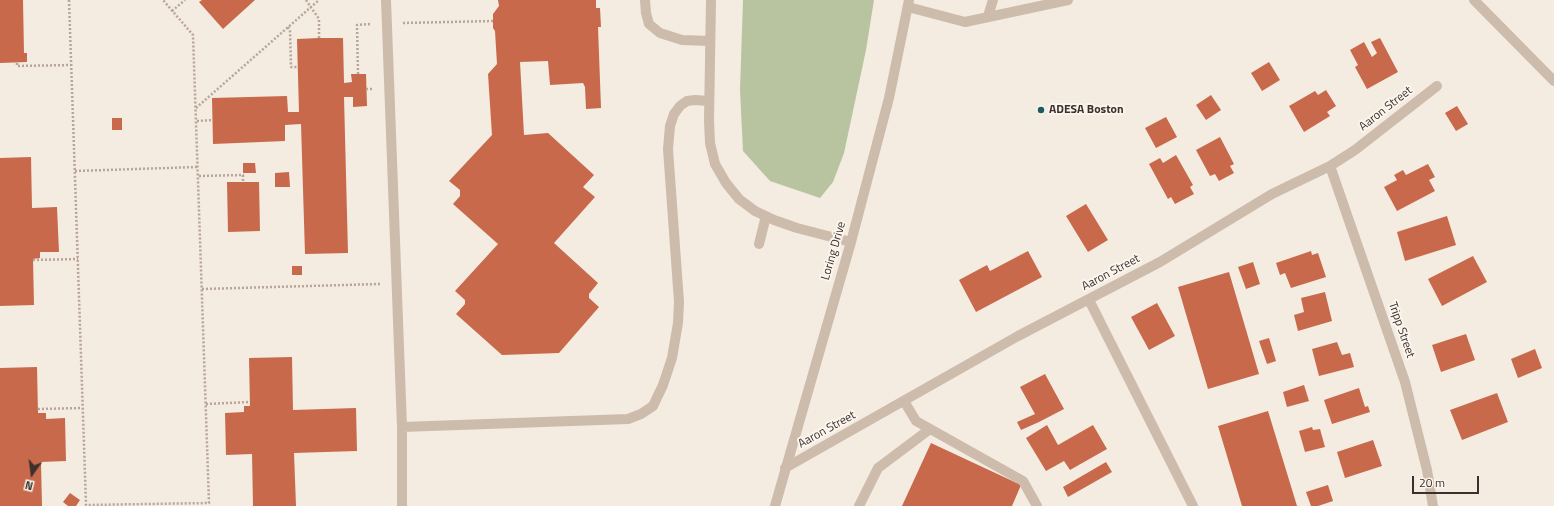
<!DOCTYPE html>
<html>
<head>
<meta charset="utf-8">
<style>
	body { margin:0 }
	#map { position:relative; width:1554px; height:506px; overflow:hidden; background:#f4ebe1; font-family:"Titillium Web",sans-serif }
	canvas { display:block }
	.north { position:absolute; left:12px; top:454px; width:40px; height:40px; -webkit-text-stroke:3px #fbf5ee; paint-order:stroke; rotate:194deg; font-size:11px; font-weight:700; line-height:16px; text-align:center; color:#3b302b }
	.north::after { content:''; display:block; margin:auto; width:14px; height:18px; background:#3b302b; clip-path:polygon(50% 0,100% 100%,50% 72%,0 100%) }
	.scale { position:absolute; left:1412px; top:476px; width:67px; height:18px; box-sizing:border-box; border:2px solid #3b302b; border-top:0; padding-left:5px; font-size:12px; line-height:14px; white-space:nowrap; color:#3b302b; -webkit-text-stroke:3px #fbf5ee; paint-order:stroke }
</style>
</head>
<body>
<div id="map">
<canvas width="1554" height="506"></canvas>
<div class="north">N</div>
<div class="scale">20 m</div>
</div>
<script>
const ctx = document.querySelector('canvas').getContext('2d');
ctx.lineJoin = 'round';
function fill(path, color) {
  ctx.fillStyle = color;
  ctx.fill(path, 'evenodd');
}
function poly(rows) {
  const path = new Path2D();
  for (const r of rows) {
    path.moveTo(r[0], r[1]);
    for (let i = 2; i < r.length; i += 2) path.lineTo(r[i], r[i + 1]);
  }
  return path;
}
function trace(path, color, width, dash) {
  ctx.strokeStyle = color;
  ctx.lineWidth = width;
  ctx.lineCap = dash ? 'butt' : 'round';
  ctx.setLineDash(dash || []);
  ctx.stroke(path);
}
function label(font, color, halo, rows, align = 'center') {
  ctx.font = font + ' "Titillium Web",sans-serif';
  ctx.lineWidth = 4;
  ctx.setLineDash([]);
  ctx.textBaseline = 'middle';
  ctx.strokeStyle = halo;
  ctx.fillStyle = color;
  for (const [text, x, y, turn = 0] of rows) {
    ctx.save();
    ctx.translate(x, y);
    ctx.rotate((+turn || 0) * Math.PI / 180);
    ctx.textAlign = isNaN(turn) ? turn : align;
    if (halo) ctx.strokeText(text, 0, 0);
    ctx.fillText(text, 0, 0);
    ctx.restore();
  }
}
const green = poly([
	[743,0,874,0,866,50,844,153,833,182,820,198,770,181,743,151,740,90]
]);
const building = poly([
	[0,0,23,0,24,53,27,53,27,62,0,63],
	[202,0,255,0,223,29,199,2],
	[498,0,596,0,596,8,600,8,601,27,598,27,601,108,586,109,585,87,583,83,550,85,548,61,520,62,524,135,548,133,594,175,583,187,595,197,554,243,598,283,589,294,589,298,599,307,559,353,502,355,456,314,465,304,465,300,455,291,498,244,453,204,460,196,460,190,449,181,492,135,488,74,497,64,495,31,493,28,493,14,499,6],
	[319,38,343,38,344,83,352,82,351,74,366,74,367,106,353,107,353,97,344,97,348,253,305,254,301,124,285,125,285,141,213,144,212,98,287,96,288,112,299,112,297,39],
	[1380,38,1398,72,1367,89,1355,67,1358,65,1350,50,1364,42,1372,57,1377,53,1371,42],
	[1269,62,1280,80,1262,91,1251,73],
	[1326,90,1336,106,1327,112,1330,116,1304,132,1289,106,1315,91,1318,95],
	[1211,95,1221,110,1206,120,1196,105],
	[1457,106,1468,124,1456,131,1445,113],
	[1166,117,1177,137,1156,148,1145,128],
	[112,118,122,118,122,130,112,130],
	[1220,137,1234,164,1230,166,1234,173,1219,181,1215,174,1210,176,1196,150],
	[1176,155,1193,185,1190,187,1194,194,1175,204,1171,197,1168,199,1149,164,1160,158,1163,163],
	[31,157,32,208,57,207,59,252,40,252,40,258,33,259,34,305,0,306,0,158],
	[243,163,255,163,256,173,243,173],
	[1428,164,1435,177,1429,180,1435,191,1397,211,1384,187,1397,180,1394,175,1403,170,1406,175],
	[289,172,290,187,275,187,275,173],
	[227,182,259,182,260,231,228,232],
	[1086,204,1108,240,1088,252,1066,216],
	[1447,216,1456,245,1405,261,1397,232],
	[1028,251,1042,277,976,312,959,280,987,265,990,271],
	[1311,251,1312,255,1318,253,1326,277,1291,288,1285,273,1280,275,1276,263],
	[1473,256,1487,282,1442,306,1428,279],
	[1253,262,1260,284,1246,289,1238,267],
	[292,266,302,266,302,275,292,275],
	[1229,272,1259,374,1208,389,1178,287],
	[1325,292,1332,321,1298,331,1294,315,1304,312,1301,298],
	[1157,303,1175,336,1149,350,1131,317],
	[1466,334,1475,360,1441,372,1432,345],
	[1269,338,1276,361,1267,364,1259,341],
	[1337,342,1342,355,1350,353,1354,367,1319,376,1312,349],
	[1535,349,1542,368,1518,378,1511,359],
	[292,357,293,410,356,408,357,451,294,453,296,506,253,506,252,454,226,455,225,413,244,412,244,406,250,406,249,358],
	[37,367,38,413,46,413,46,419,65,418,66,461,41,462,42,506,0,506,0,368],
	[1045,374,1064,409,1039,422,1021,430,1017,422,1035,414,1020,387],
	[1304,385,1309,401,1287,407,1283,392],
	[1359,388,1365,407,1368,406,1370,412,1332,424,1324,400],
	[1497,393,1508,422,1462,440,1450,410],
	[1268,411,1297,506,1242,506,1218,426],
	[1047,425,1058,445,1093,425,1107,449,1070,470,1064,461,1046,471,1026,438],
	[1312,427,1313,430,1320,429,1325,447,1305,452,1299,431],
	[1373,440,1382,466,1345,478,1337,452],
	[931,443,1021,485,1012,506,902,506],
	[1106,462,1112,472,1068,497,1063,487],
	[1328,485,1333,501,1318,506,1311,506,1306,492],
	[70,493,80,500,76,506,68,506,63,502]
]);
const path = poly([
	[69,0,86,505,209,503,193,35,163,0],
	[306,0,319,19,319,38],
	[172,11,185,0],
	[403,23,493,21],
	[288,27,290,30,291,67,298,67],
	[17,63,17,66,71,65],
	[358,74,357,25,370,24],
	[366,89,373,89],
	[196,108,319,0],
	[197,121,213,120],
	[75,171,198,167],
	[199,176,243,175,243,182],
	[33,260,78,259],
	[202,289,380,284],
	[206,404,250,402],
	[38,409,82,408]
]);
const minor = poly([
	[386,0,402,427,402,506],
	[645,0,646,13,649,24,660,33,682,40,710,41],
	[711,0,709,120,710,143,715,164,726,183,739,199,755,211,774,220,797,228,851,242],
	[1474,0,1554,81],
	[908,7,965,22,1068,0],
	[988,16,993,0],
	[1330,166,1405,382,1427,470,1433,506],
	[759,244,766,216],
	[1089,300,1193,506],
	[904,401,916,421,1023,481,1037,506],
	[402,427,628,419,641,414,653,406,663,385,672,358,678,323,679,302,668,149,670,126,674,114,680,106,687,101,695,100,709,101],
	[785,468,1018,336,1160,262,1272,194,1330,166,1355,150,1437,86],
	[775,506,851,242,889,98,909,0],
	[859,506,878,468,930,429]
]);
const markers = [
	[1041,110,4,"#1f5a5e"]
];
const streetNames = [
	["Aaron Street",1386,109,-38],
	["Loring Drive",834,251,-74],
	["Aaron Street",1111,273,-28],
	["Tripp Street",1401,330,71],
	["Aaron Street",827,430,-29]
];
const poiNames = [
	["ADESA Boston",1049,110]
];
fill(green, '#b8c4a0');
fill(building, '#c8694b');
trace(path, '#b9a596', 2.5, [2, 2]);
trace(minor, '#cdbbac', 10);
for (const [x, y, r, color] of markers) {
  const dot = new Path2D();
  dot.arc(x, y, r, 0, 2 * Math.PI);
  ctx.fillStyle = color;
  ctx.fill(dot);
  trace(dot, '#fbf5ee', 1.5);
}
label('12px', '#3b302b', '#fbf5ee', streetNames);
label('bold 12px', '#3b302b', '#fbf5ee', poiNames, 'left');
</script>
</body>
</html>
